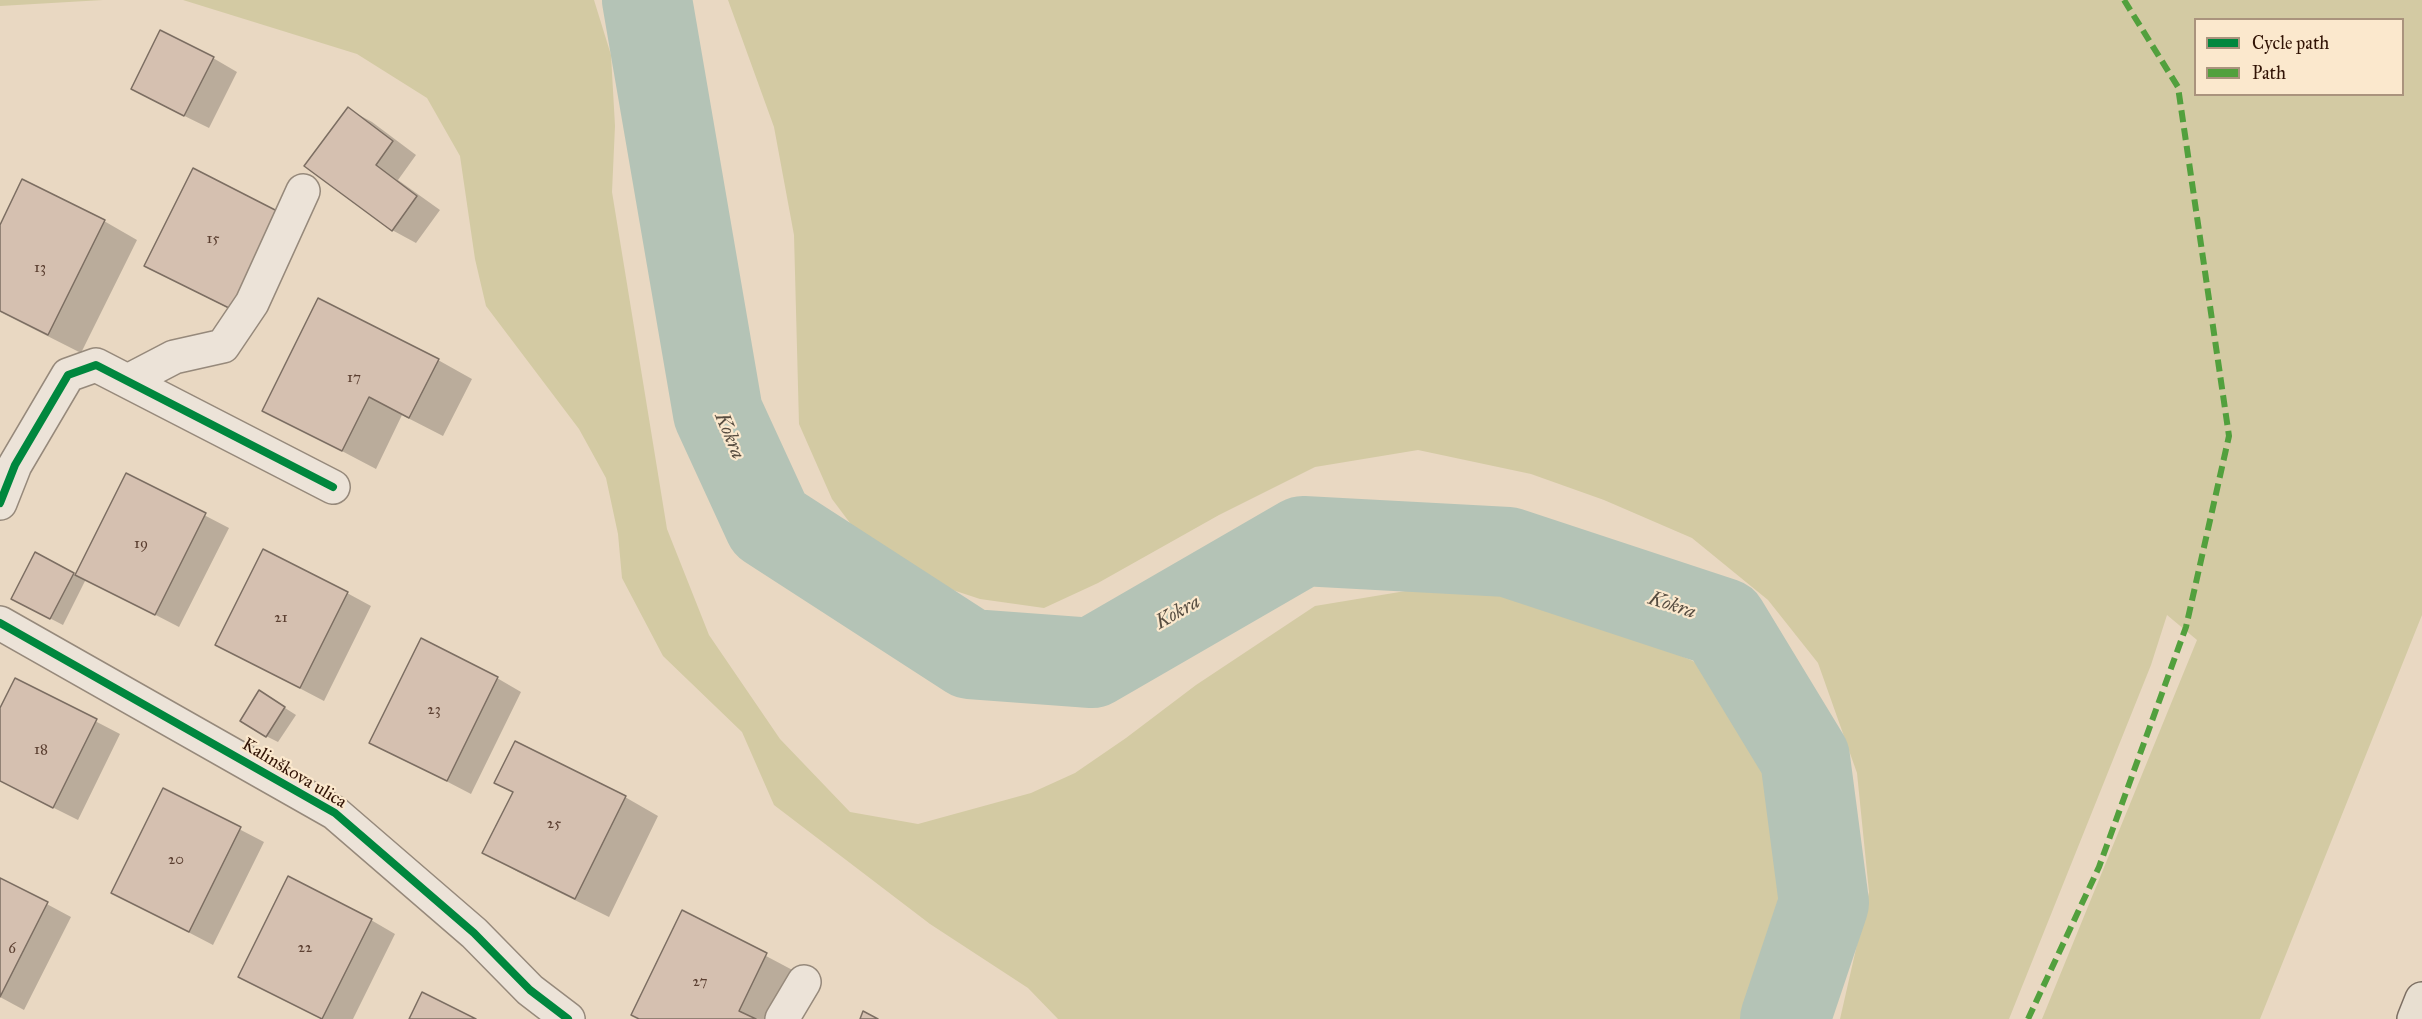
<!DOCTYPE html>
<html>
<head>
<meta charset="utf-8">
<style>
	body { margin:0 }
	#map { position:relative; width:2422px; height:1019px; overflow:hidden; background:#e9d8c2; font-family:"IM FELL Great Primer",serif }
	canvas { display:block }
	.legend { position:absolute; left:2194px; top:18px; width:210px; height:78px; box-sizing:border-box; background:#fbe8cd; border:2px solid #aa937d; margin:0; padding:8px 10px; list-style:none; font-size:18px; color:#311305 }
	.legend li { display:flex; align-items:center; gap:12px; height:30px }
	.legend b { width:30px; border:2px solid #aa937d }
</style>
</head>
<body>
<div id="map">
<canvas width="2422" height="1019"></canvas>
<ul class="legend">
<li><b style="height:8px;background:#00873e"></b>Cycle path</li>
<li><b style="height:8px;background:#52a03d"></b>Path</li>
</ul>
</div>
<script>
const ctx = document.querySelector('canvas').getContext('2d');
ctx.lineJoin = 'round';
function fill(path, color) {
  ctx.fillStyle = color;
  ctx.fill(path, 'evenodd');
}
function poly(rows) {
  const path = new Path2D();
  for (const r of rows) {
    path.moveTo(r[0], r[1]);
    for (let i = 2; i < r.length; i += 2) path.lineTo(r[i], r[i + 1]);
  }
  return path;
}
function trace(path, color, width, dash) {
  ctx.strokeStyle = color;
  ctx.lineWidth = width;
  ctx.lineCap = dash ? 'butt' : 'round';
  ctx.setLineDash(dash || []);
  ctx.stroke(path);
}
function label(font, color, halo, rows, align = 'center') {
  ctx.font = font + ' "IM FELL Great Primer",serif';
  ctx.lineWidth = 4.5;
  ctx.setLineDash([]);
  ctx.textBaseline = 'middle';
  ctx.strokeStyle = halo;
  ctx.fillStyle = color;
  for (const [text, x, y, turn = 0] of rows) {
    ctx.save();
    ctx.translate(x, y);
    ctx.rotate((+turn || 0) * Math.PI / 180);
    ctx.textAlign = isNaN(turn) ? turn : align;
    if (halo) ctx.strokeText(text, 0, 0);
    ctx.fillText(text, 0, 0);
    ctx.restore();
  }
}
const green = poly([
	[0,0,103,0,0,6],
	[183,0,594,0,611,55,615,126,612,192,667,529,709,635,780,739,850,812,918,824,1031,793,1075,773,1126,738,1196,685,1315,606,1460,582,1502,588,1596,620,1693,661,1749,709,1782,817,1783,880,1760,986,1749,1019,1058,1019,1028,988,930,924,774,805,742,732,663,656,622,578,618,534,606,478,579,429,486,306,475,259,460,156,427,98,357,54],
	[728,0,2422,0,2422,615,2260,1019,2042,1019,2197,640,2167,615,2151,665,2009,1019,1840,1019,1869,892,1857,773,1818,663,1768,600,1692,538,1604,500,1531,474,1418,450,1315,467,1219,515,1098,583,1044,608,980,599,883,567,832,499,799,424,794,235,774,127],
	[2196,20,2402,20,2402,94,2196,94]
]);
const shadow = poly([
	[213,58,237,72,209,128,156,102],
	[348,109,372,122,416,155,398,180,440,210,416,243,392,230],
	[281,214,257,323,146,266],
	[104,221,137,240,81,353,0,312,0,228],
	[438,360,472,379,443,436,402,415,376,469,264,410],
	[127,475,229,528,179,627,86,579,63,625,24,605,36,554,77,576],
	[347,593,371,606,324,701,217,645],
	[497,678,521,692,471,794,371,742],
	[16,680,120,734,78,820,0,781,0,711],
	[271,699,296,715,278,742,266,736],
	[496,783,625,797,658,816,609,917,518,872,484,852,514,793],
	[164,790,264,842,213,945,113,893],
	[0,879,71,917,24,1010,0,997],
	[683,912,800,974,777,1019,641,1019],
	[371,920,395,934,353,1019,322,1019,264,990]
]);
const river = poly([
	[647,0,718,413,769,524,970,654,1092,663,1303,541,1508,552,1723,623,1805,758,1824,903,1785,1019]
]);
const building = poly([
	[160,30,214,57,184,116,131,89,160,30],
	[348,107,393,141,376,165,417,196,392,231,304,166,348,107],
	[193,168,281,213,233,310,144,266,193,168],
	[22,179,105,220,48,335,0,311,0,225,22,179],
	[318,298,439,359,409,418,369,397,342,451,262,411,318,298],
	[126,473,206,513,155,615,75,575,126,473],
	[263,549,348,592,300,688,215,645,263,549],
	[35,552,74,573,50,619,11,599,35,552],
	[421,638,498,677,447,781,369,743,421,638],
	[15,678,97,719,53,808,0,781,0,708,15,678],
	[259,690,285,707,266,737,240,721,259,690],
	[515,741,626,796,575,899,482,853,513,792,494,783,515,741],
	[163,788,241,827,189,932,111,893,163,788],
	[288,876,372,919,322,1019,238,977,288,876],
	[0,878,48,902,0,997,0,878],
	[682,910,767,953,739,1011,756,1019,639,1019,631,1015,682,910],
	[422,992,476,1019,409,1019,422,992],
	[863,1011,878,1019,860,1019,863,1011]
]);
const minor = poly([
	[128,381,174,357,223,346,252,303,303,191],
	[0,503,15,465,68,375,96,365,333,487],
	[0,623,335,813,474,933,530,990,568,1019],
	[782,1019,804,982]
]);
const motorway = poly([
	[2414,1019,2422,999]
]);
const quiet = poly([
	[2028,1019,2099,867,2186,627,2229,436,2178,87,2124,0]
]);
const cycleway = poly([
	[0,503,15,465,68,375,96,365,333,487],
	[0,623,335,813,474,933,530,990,568,1019]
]);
const numberNames = [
	["15",213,239],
	["13",40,268],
	["17",354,378],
	["19",141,544],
	["21",281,618],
	["23",434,710],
	["18",41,750],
	["25",554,824],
	["20",176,860],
	["22",305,948],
	["6",12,949],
	["27",700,982]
];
const streetNames = [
	["Kalinškova ulica",294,774,31]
];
const waterNames = [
	["Kokra",729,436,67],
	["Kokra",1672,606,18],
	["Kokra",1178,613,-30]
];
fill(green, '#d3caa3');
fill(shadow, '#0003');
trace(river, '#b4c3b6', 90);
fill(building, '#d5c0b0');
trace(building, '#7c6e62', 1.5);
trace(minor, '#96897b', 36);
trace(motorway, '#7c6e62', 36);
trace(minor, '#ece3d8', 33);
trace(motorway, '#e8dfd1', 33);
trace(quiet, '#52a03d', 6, [12, 6]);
trace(cycleway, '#00873e', 8);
label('15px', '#5b3f31', null, numberNames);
label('18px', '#311305', '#fbe8cd', streetNames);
label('italic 20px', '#574d41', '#fbe8cd', waterNames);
</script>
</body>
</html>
